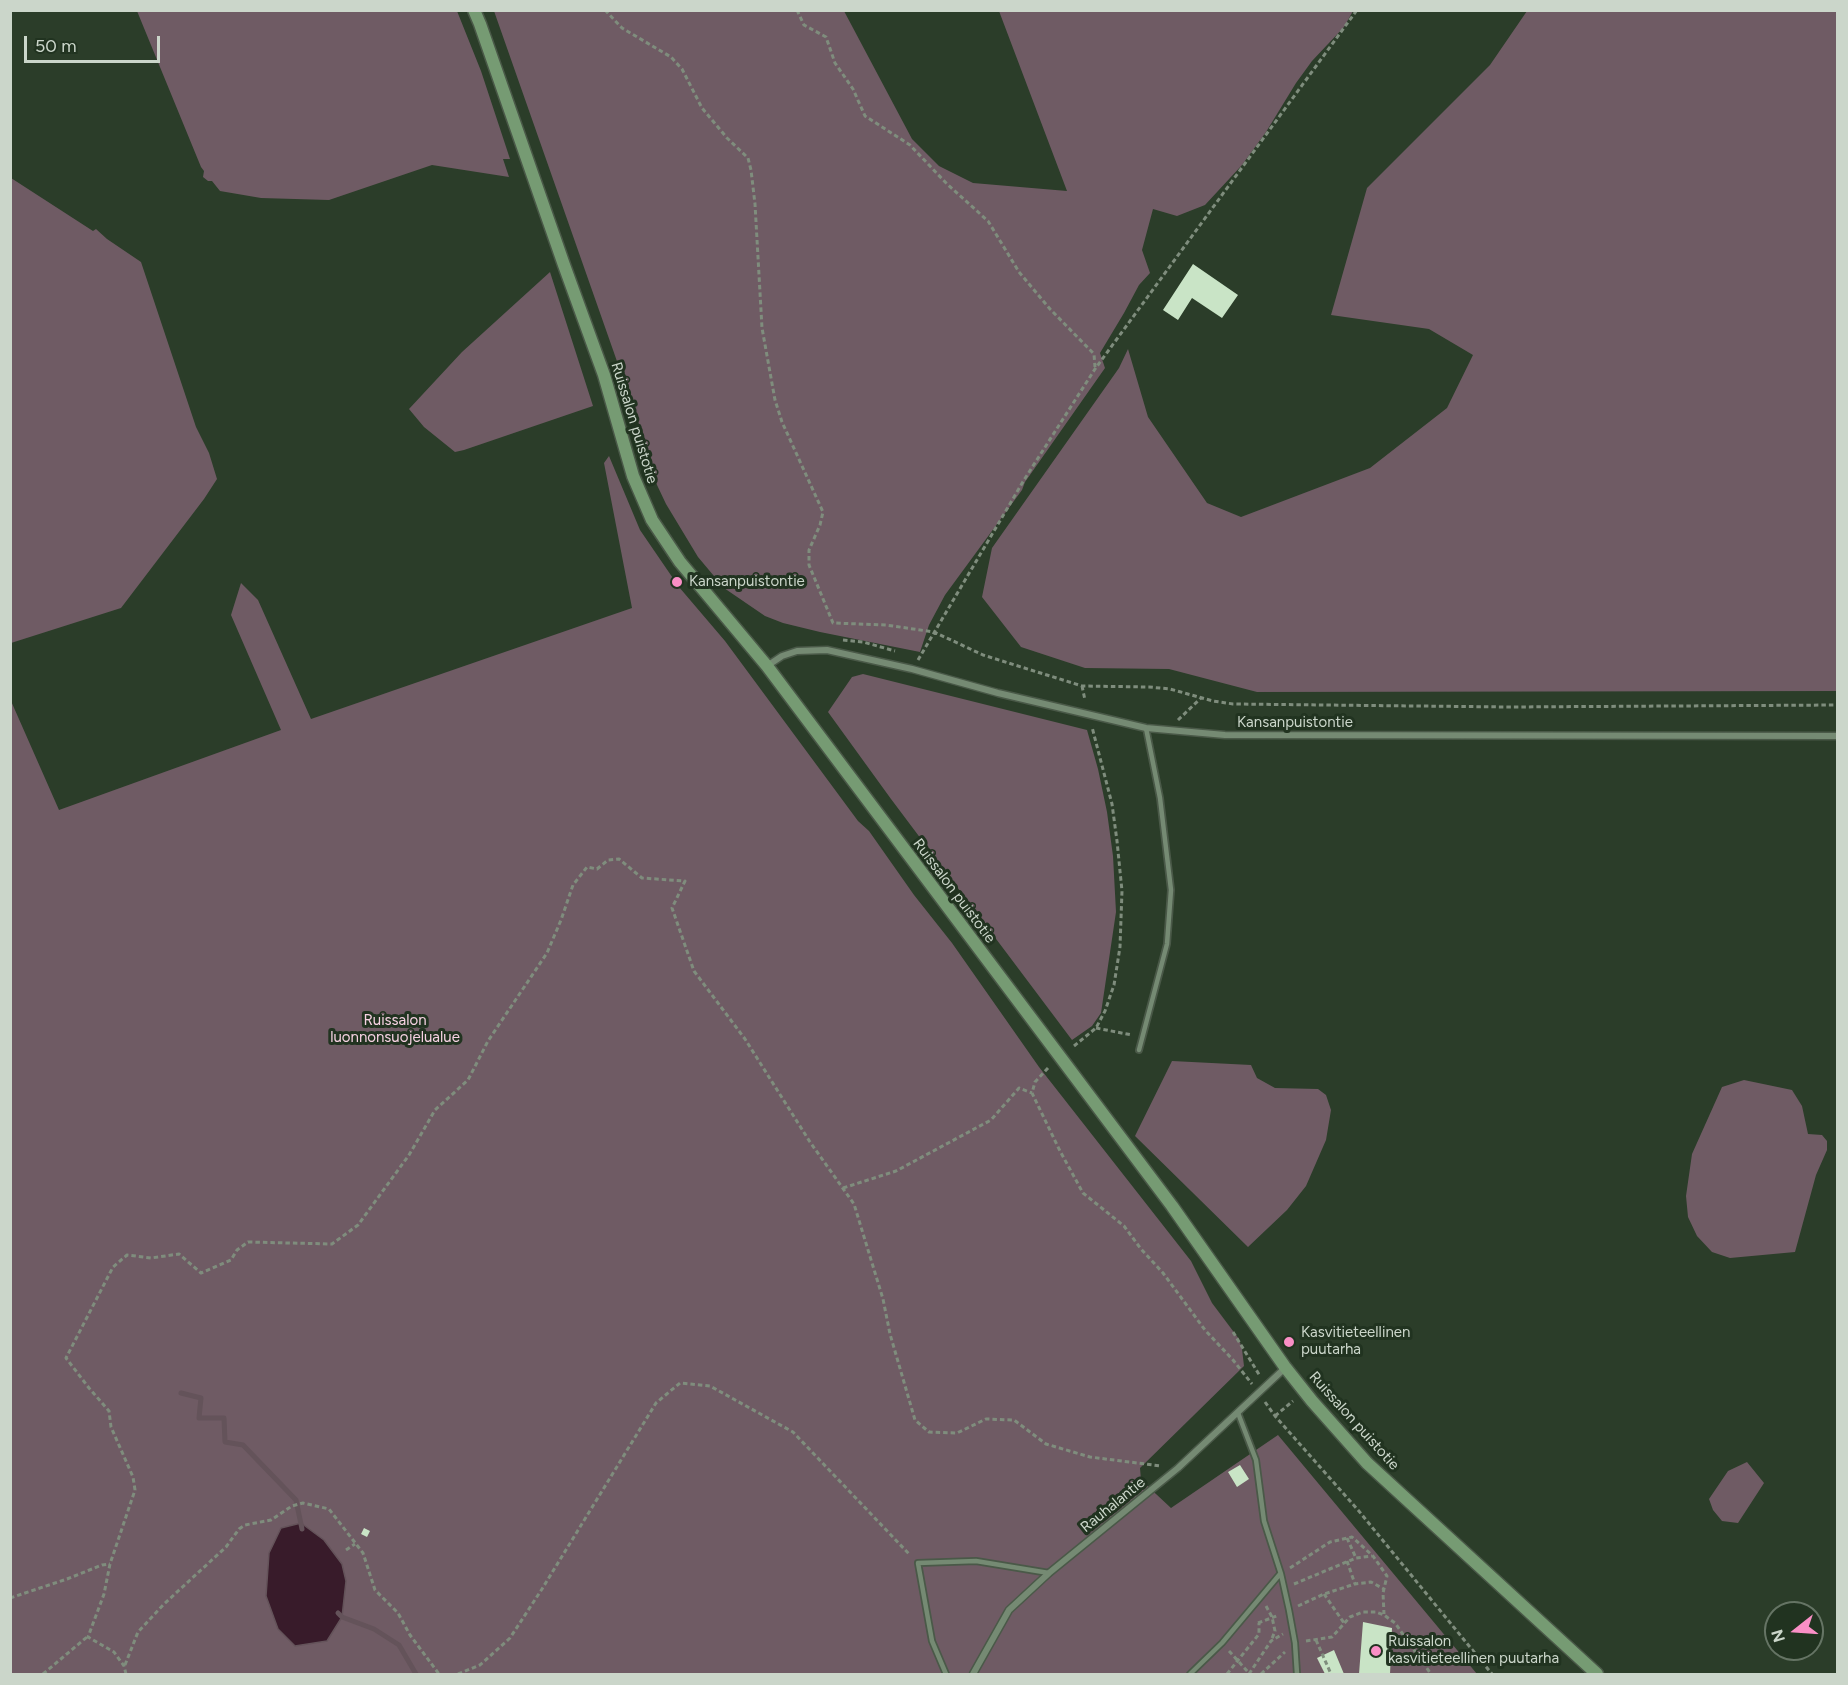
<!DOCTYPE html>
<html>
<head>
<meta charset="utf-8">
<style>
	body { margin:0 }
	#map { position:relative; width:1848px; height:1685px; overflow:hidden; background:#2b3d29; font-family:Figtree,sans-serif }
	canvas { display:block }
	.frame { position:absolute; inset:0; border:12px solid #cbd6ca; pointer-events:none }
	.north { position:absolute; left:1764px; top:1601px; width:60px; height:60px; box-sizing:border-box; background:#213320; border:2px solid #657464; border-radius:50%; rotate:253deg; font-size:16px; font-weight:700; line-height:24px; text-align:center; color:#cbd6ca }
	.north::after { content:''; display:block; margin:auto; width:21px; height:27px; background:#fa8fc6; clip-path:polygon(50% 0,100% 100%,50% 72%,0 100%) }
	.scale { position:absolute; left:24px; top:36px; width:136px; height:27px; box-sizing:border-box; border:3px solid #cbd6ca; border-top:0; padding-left:8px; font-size:18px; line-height:21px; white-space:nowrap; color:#cbd6ca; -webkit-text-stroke:4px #213320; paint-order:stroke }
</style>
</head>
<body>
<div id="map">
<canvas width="1848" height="1685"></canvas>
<div class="frame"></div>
<div class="north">N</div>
<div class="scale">50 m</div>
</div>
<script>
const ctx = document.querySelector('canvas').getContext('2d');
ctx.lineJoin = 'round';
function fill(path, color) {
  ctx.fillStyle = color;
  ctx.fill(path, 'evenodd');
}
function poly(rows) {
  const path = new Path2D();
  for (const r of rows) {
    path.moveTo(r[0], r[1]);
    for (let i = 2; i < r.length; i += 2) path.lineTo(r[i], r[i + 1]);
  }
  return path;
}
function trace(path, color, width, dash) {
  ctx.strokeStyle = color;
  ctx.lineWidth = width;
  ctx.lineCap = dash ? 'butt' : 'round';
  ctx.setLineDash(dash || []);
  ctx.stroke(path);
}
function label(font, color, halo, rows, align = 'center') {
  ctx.font = font + ' Figtree,sans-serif';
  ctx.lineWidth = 6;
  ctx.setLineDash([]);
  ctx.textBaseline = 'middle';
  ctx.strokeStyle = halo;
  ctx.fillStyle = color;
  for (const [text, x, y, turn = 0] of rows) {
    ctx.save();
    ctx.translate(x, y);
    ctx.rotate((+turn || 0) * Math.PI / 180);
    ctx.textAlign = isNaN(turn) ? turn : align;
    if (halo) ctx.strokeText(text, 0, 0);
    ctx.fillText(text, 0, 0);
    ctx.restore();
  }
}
const green = poly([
	[137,11,457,11,481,71,510,159,503,159,509,177,432,165,329,200,261,198,220,191,212,181,208,181,203,177,204,171,201,167],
	[494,11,844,11,912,139,939,166,973,183,1067,191,999,11,1353,11,1344,27,1312,61,1296,83,1266,132,1242,165,1205,205,1177,216,1153,209,1142,250,1150,273,1139,285,1124,313,1100,353,1105,368,1025,482,1022,490,945,595,929,625,920,652,820,632,783,623,765,616,724,588,698,557,666,504,657,485,652,471,652,461],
	[1527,11,1837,11,1837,691,1257,692,1169,669,1085,668,1021,647,982,597,992,548,1119,368,1128,349,1148,417,1207,503,1241,517,1370,468,1447,408,1473,355,1429,329,1331,315,1367,188,1490,65],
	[11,178,93,231,96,229,107,239,141,262,196,427,209,453,217,479,204,499,121,608,11,643],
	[550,272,593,406,464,450,455,452,424,427,409,409,462,352],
	[609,456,640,530,679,587,725,641,858,821,869,831,914,895,952,943,1039,1067,1191,1261,1212,1303,1239,1339,1242,1349,1244,1366,1140,1468,1141,1480,1171,1508,1278,1435,1477,1674,11,1674,11,701,59,810,281,730,231,615,241,583,258,600,311,719,632,608,604,463],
	[863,674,1087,730,1098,769,1107,812,1113,856,1116,912,1101,1013,1092,1026,1072,1040,891,799,828,712,852,677],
	[1172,1061,1251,1065,1257,1078,1275,1088,1318,1089,1326,1095,1331,1110,1326,1140,1306,1186,1287,1210,1248,1247,1135,1136],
	[1744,1080,1792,1090,1802,1106,1808,1134,1822,1135,1827,1141,1827,1150,1816,1175,1795,1252,1730,1258,1712,1252,1697,1236,1688,1217,1686,1196,1692,1154,1722,1087],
	[1747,1462,1764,1483,1738,1523,1722,1521,1713,1510,1709,1499,1728,1471]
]);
const water = poly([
	[301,1523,324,1540,342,1564,346,1581,342,1617,327,1641,295,1646,278,1629,266,1596,269,1553,281,1528,301,1523]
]);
const stream = poly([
	[181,1393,201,1398,199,1418,224,1418,225,1442,243,1445,296,1500,302,1529],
	[338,1613,342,1617,374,1629,399,1645,416,1674]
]);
const building = poly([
	[1193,264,1238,295,1222,318,1192,298,1178,320,1163,310],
	[1240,1465,1249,1479,1237,1487,1228,1472],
	[364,1528,370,1531,367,1537,361,1534],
	[1363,1622,1392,1628,1390,1674,1359,1674],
	[1334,1650,1344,1674,1325,1674,1317,1658]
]);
const path = poly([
	[605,10,622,28,671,57,682,69,702,108,727,138,748,158,751,170,755,204,762,328,775,400,782,422,823,512,820,525,809,550,809,565,833,623,886,625,934,632,983,655,1082,686,1149,687,1170,689,1213,701,1233,704,1509,707,1838,705],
	[797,10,804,25,826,37,835,63,853,89,865,116,910,145,947,184,988,221,1019,272,1050,309,1094,354,1095,367],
	[843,640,863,642,895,651],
	[918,660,1024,480,1095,369,1357,10],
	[1082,686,1085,700],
	[1178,720,1201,698],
	[1096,1028,1132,1035],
	[1074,1046,1096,1028,1105,1011,1114,985,1120,947,1122,891,1117,841,1112,804,1092,727],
	[1048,1068,1035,1082,1032,1093,1060,1151,1083,1193,1124,1226,1141,1249,1163,1273,1205,1330,1233,1360,1252,1384],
	[843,1188,896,1171,991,1120,1019,1088,1032,1093],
	[1233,1332,1260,1376],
	[1265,1402,1275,1416,1358,1510,1492,1674],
	[1275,1416,1293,1401],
	[1347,1538,1356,1558],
	[346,1550,355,1544],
	[1347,1561,1355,1584],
	[1290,1568,1330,1542,1352,1537,1373,1556,1387,1576,1383,1593,1384,1614],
	[1294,1584,1356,1558,1372,1556],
	[1324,1594,1344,1623],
	[10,1598,67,1579,102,1565,110,1564],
	[1266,1606,1272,1617,1275,1631,1271,1641],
	[1298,1606,1324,1594,1355,1584,1371,1582,1384,1589],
	[1258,1623,1279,1615],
	[1316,1640,1331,1674],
	[1306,1641,1332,1637,1350,1617,1363,1612,1376,1612,1384,1615,1395,1623,1431,1674],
	[1229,1651,1249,1673],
	[125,1665,138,1632,164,1604,226,1547,239,1529,245,1525,271,1520,292,1506,303,1503,329,1509,363,1553,375,1590,398,1613,410,1635,439,1674],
	[43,1674,87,1637],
	[126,1674,124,1666,114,1652,88,1637,104,1594,110,1564,135,1490,133,1477,111,1427,109,1411,89,1388,66,1358,113,1267,127,1255,151,1258,179,1254,201,1273,231,1260,237,1250,248,1242,332,1244,358,1225,409,1155,435,1110,468,1080,488,1041,547,953,561,920,573,885,587,867,597,869,608,860,619,859,642,878,685,881,672,908,694,971,745,1039,810,1142,854,1204,883,1299,890,1334,915,1420,929,1432,957,1433,986,1419,1014,1420,1046,1444,1090,1457,1161,1466],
	[458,1674,480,1665,510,1638,542,1589,656,1403,680,1383,710,1386,793,1432,910,1555],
	[1227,1674,1259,1634,1259,1623],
	[1249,1674,1271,1641,1283,1634],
	[1261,1674,1285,1652]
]);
const lane = poly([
	[1139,1050,1167,944,1171,890,1160,798,1146,728],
	[1238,1413,1256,1460,1264,1521,1281,1574,1289,1610,1295,1643,1297,1674],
	[946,1674,932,1641,918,1563,976,1561,1049,1573],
	[1190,1674,1222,1643,1280,1574]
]);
const street = poly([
	[767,666,782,656,797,651,827,650,912,669,998,693,1146,728,1225,735,1838,736],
	[973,1674,1009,1610,1049,1573,1178,1468,1285,1368]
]);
const secondary = poly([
	[474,10,480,24,564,265,604,375,633,476,652,520,680,562,767,666,1172,1206,1285,1367,1312,1401,1367,1463,1597,1674]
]);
const markers = [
	[677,582,6,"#fa8fc6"],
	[1289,1342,6,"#fa8fc6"],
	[1376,1651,6,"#fa8fc6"]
];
const streetNames = [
	["Ruissalon puistotie",634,423,73],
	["Kansanpuistontie",1295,723],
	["Ruissalon puistotie",954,891,53],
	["Ruissalon puistotie",1354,1421,48],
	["Rauhalantie",1113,1505,-39]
];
const poiNames = [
	["Kansanpuistontie",689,582],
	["Kasvitieteellinen",1301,1333],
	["puutarha",1301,1350],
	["Ruissalon",1388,1642],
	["kasvitieteellinen puutarha",1388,1659]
];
const parkNames = [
	["Ruissalon",395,1021],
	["luonnonsuojelualue",395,1038]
];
fill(green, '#6f5b64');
fill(water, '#381b2a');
trace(water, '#64535a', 1.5);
trace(stream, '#64535a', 5);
fill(building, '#c9e4c6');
trace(lane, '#4a5948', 8);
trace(street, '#4a5948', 9);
trace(secondary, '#4a5948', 15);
trace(path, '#7f8d7d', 3, [4.5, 3]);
trace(lane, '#758a73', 4.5);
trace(street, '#758a73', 6);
trace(secondary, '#769b73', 12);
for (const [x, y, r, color] of markers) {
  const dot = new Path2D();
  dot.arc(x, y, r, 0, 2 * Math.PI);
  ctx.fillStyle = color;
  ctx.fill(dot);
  trace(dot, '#213320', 2);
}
label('15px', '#cbd6ca', '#213320', streetNames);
label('15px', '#cbd6ca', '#213320', poiNames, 'left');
label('15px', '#f7d2e3', '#213320', parkNames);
</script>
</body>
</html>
